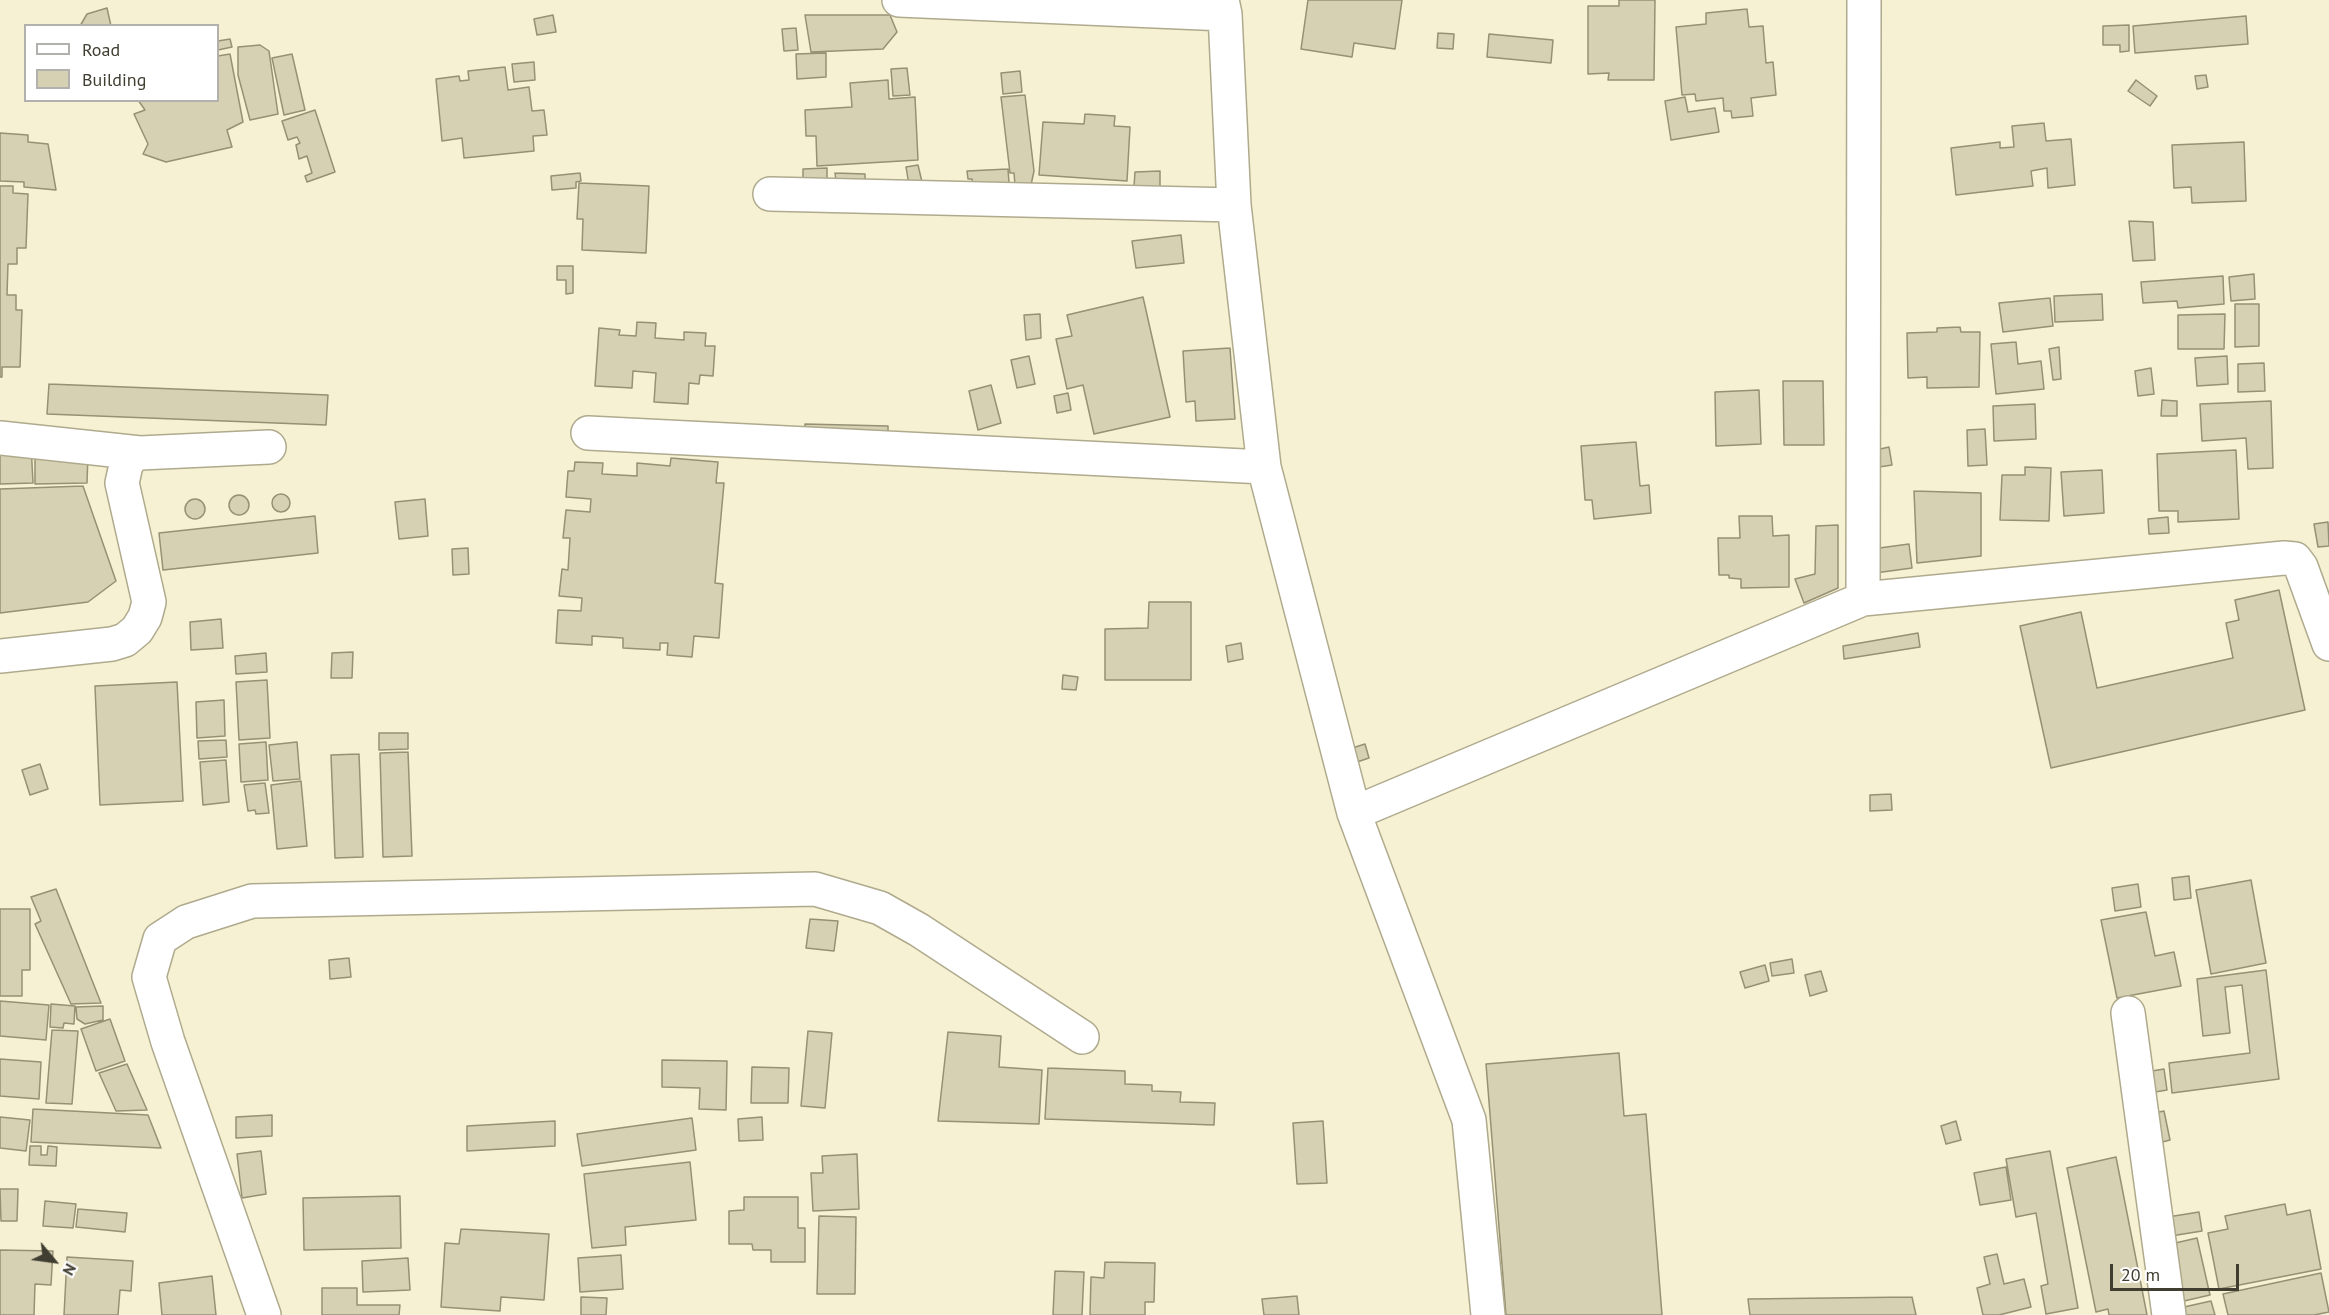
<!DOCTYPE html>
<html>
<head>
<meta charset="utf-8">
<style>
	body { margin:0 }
	#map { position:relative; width:2329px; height:1315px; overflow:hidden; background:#f7f1d3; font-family:"PT Sans",sans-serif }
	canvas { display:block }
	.legend { position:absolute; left:24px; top:24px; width:195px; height:78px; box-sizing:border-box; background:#fff; border:2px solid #b3b1ad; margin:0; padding:8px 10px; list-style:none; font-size:18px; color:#403d31 }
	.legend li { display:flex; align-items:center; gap:12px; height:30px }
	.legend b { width:30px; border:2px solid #b3b1ad }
	.north { position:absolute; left:24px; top:1231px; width:60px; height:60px; -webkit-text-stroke:4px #fff; paint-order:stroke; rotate:119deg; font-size:16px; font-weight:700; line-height:24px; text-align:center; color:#403d31 }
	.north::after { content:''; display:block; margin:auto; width:21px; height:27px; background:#403d31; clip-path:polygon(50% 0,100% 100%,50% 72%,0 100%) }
	.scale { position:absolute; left:2110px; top:1264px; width:129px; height:27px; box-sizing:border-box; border:3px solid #403d31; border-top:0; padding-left:8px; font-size:18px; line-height:21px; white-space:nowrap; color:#403d31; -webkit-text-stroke:4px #fff; paint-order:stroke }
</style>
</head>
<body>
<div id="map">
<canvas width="2329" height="1315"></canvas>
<ul class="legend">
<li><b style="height:8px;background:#fff"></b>Road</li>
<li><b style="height:16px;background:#d7d1b4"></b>Building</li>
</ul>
<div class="north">N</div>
<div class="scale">20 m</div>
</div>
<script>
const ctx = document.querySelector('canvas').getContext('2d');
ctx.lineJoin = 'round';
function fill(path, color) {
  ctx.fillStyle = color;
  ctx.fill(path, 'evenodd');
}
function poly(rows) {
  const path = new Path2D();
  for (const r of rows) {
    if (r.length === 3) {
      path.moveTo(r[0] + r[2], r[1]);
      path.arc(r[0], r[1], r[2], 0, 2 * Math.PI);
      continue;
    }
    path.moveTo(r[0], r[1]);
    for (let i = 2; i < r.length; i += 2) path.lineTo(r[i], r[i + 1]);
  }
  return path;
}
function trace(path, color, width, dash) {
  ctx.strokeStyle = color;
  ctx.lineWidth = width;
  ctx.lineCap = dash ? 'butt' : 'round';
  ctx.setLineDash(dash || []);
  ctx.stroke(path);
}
const building = poly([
	[1308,0,1402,0,1395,49,1354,43,1352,57,1301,49,1308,0],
	[1619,0,1655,0,1654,80,1608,80,1609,73,1588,74,1588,6,1619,6,1619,0],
	[107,8,111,26,80,26,87,14,107,8],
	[1747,9,1749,27,1763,26,1766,63,1773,62,1776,95,1751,98,1753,116,1732,118,1731,111,1724,111,1723,98,1696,101,1695,94,1682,95,1676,27,1706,24,1706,13,1747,9],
	[553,15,556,32,537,35,534,19,553,15],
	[805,15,890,15,897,32,883,49,811,52,805,15],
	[2246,16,2248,44,2135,53,2133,26,2246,16],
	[2129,25,2129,51,2120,52,2120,45,2103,45,2103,26,2129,25],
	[796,28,798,50,784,51,782,29,796,28],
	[1438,33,1454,34,1453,49,1437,48,1438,33],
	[1489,34,1553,40,1551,63,1487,57,1489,34],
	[230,39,232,47,218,50,218,41,230,39],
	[260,45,269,51,278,114,250,120,238,75,238,47,260,45],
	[826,53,826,77,797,79,796,54,826,53],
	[230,54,243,122,227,130,232,147,166,162,143,154,148,144,134,114,145,110,138,100,218,100,218,56,230,54],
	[292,54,305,110,284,115,272,58,292,54],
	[534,62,535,80,514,82,512,64,534,62],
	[505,67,508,90,529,87,532,111,544,110,547,135,533,136,534,151,464,158,462,138,442,141,436,79,459,76,460,81,469,80,468,71,505,67],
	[907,68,910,95,893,96,891,69,907,68],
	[1020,71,1022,92,1003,94,1001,73,1020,71],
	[2206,75,2208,87,2197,89,2195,76,2206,75],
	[888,80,889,99,915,97,918,160,817,166,816,136,806,136,805,110,852,107,850,83,888,80],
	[2136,80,2157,96,2150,106,2128,91,2136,80],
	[1025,95,1034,171,1031,185,1015,185,1014,173,1010,173,1001,97,1025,95],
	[1685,97,1688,112,1715,108,1719,132,1671,140,1665,101,1685,97],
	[315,110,335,172,307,182,305,176,312,173,307,156,299,159,296,145,300,143,297,137,288,140,282,121,315,110],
	[1085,114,1115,116,1114,126,1130,127,1127,181,1039,175,1043,122,1084,124,1085,114],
	[2044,123,2046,141,2071,139,2075,185,2048,188,2047,168,2031,171,2033,186,1956,195,1951,148,2000,142,2000,148,2014,147,2012,126,2044,123],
	[0,133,28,135,28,142,48,144,56,190,24,187,24,182,0,181,0,133],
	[2244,142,2246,201,2192,203,2191,187,2174,188,2172,145,2244,142],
	[918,165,922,182,909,185,906,167,918,165],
	[827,168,827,179,803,179,803,169,827,168],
	[1008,169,1009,183,973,185,972,179,968,179,967,171,1008,169],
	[1160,171,1160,188,1134,187,1135,172,1160,171],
	[580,173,581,181,576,182,576,188,552,190,551,176,580,173],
	[835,173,865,174,865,182,836,181,835,173],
	[579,183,649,186,646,253,582,250,583,219,577,219,579,183],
	[0,186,13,186,13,193,28,194,26,248,17,248,17,264,8,264,7,295,16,295,16,310,22,310,20,367,2,367,2,377,0,377,0,186],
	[2129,221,2153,222,2155,260,2133,261,2129,221],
	[1181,235,1184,263,1136,268,1132,241,1181,235],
	[557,266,573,266,573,293,566,294,566,280,557,280,557,266],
	[2254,274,2255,299,2231,301,2229,277,2254,274],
	[2223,276,2224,304,2178,308,2177,301,2143,303,2141,282,2223,276],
	[2102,294,2103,320,2055,322,2054,296,2102,294],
	[1143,297,1170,417,1094,434,1083,385,1067,389,1056,339,1072,336,1067,315,1143,297],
	[2050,298,2053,326,2003,332,1999,303,2050,298],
	[2235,304,2259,304,2259,346,2235,347,2235,304],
	[1040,314,1041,338,1026,340,1024,315,1040,314],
	[2225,314,2224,349,2178,349,2178,315,2225,314],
	[637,322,656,323,655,338,684,340,684,332,706,333,705,346,715,346,713,376,700,375,699,384,689,383,688,404,654,402,656,373,633,371,632,388,595,386,599,328,620,330,619,335,636,336,637,322],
	[1960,327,1961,332,1980,332,1979,387,1927,388,1927,377,1908,378,1907,333,1937,332,1937,328,1960,327],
	[2016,342,2018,364,2041,361,2044,389,1996,394,1991,344,2016,342],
	[2059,347,2061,379,2053,380,2049,349,2059,347],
	[1230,348,1235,419,1196,421,1195,401,1186,402,1183,351,1230,348],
	[1029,356,1035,384,1017,388,1011,360,1029,356],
	[2227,356,2228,384,2197,386,2195,358,2227,356],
	[2264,363,2265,391,2238,392,2238,364,2264,363],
	[2151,368,2154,394,2138,396,2135,371,2151,368],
	[1783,381,1823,381,1824,445,1784,445,1783,381],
	[49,384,328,395,326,425,47,414,49,384],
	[991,385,1001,423,978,430,969,391,991,385],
	[1759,390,1761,444,1716,446,1715,392,1759,390],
	[1068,393,1071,410,1057,413,1054,396,1068,393],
	[2162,400,2177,401,2177,416,2161,416,2162,400],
	[2271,401,2273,468,2248,469,2246,438,2202,441,2200,404,2271,401],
	[2035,404,2036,439,1994,441,1993,406,2035,404],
	[805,424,888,426,888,443,805,441,805,424],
	[1985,429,1987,465,1968,466,1967,430,1985,429],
	[1636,442,1640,486,1649,485,1651,513,1594,519,1592,500,1585,500,1581,446,1636,442],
	[31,444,33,483,0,484,0,445,31,444],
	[1889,447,1892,465,1879,467,1876,450,1889,447],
	[2236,450,2239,519,2178,522,2178,511,2159,511,2157,454,2236,450],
	[35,454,88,454,87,483,35,484,35,454],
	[671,458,718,462,716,483,724,483,715,583,723,584,719,638,694,636,692,657,667,655,668,643,660,643,660,650,623,648,623,638,592,636,592,645,556,643,558,610,581,611,582,598,559,596,562,569,568,570,570,538,563,538,566,510,590,512,591,499,566,497,568,471,574,471,575,462,603,463,602,474,637,476,637,463,670,466,671,458],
	[2025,467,2051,468,2049,521,2000,520,2002,475,2025,475,2025,467],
	[2102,470,2104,513,2064,516,2061,472,2102,470],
	[83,486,116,581,88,602,0,613,0,489,83,486],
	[1914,491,1981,493,1981,556,1917,563,1914,491],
	[281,503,9],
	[239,505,10],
	[195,509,10],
	[425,499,428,536,399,539,395,502,425,499],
	[315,516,318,553,163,570,159,533,315,516],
	[1739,516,1772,516,1773,536,1789,535,1789,587,1741,588,1741,579,1729,578,1729,575,1719,575,1718,538,1740,538,1739,516],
	[2168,517,2169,533,2149,534,2148,519,2168,517],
	[2328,522,2329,546,2318,547,2314,524,2328,522],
	[1838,525,1838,588,1804,603,1795,579,1815,574,1816,526,1838,525],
	[1909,544,1912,568,1875,573,1872,549,1909,544],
	[468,548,469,574,453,575,452,549,468,548],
	[2279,590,2305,710,2051,768,2020,626,2081,612,2097,688,2233,658,2226,623,2239,620,2235,600,2279,590],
	[1149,602,1191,602,1191,680,1105,680,1105,629,1148,628,1149,602],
	[221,619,223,648,191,650,190,622,221,619],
	[1918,633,1920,647,1844,659,1843,646,1918,633],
	[1241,643,1243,659,1228,662,1226,646,1241,643],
	[353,652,352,678,331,678,332,653,353,652],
	[266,653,267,672,236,674,235,656,266,653],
	[1063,675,1078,677,1076,690,1062,689,1063,675],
	[267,680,270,738,239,740,236,682,267,680],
	[177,682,183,801,100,805,95,686,177,682],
	[224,700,225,736,197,738,196,702,224,700],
	[379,733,408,733,408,749,379,750,379,733],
	[226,740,227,757,199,759,198,741,226,740],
	[266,742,268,780,241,782,239,744,266,742],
	[297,742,300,779,273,781,269,745,297,742],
	[1365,744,1369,758,1351,764,1346,750,1365,744],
	[408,752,412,856,383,857,380,753,408,752],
	[359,754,363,857,335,858,331,755,359,754],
	[226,760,229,802,203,805,200,762,226,760],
	[40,764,48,789,30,795,22,770,40,764],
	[301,781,307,846,277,849,271,785,301,781],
	[265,783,269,813,256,814,255,810,248,811,244,785,265,783],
	[1891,794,1892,810,1870,811,1870,795,1891,794],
	[2189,876,2191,898,2174,900,2172,878,2189,876],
	[2251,880,2266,963,2211,974,2196,890,2251,880],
	[2138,884,2141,907,2115,911,2112,888,2138,884],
	[56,889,101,1003,71,1004,35,924,41,921,31,897,56,889],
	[0,909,30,909,30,970,22,970,22,996,0,996,0,909],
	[2146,912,2155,956,2174,952,2181,986,2117,998,2101,920,2146,912],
	[810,919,838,921,834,951,806,948,810,919],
	[349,958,351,977,330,979,329,960,349,958],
	[1792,959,1794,973,1772,976,1770,963,1792,959],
	[1765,965,1769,981,1745,988,1740,972,1765,965],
	[2266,970,2279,1079,2172,1093,2169,1063,2250,1053,2242,985,2225,987,2230,1033,2203,1036,2197,979,2266,970],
	[1821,971,1827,991,1810,996,1805,975,1821,971],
	[0,1001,49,1005,46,1040,0,1036,0,1001],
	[51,1004,75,1006,74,1024,64,1023,63,1028,50,1027,51,1004],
	[103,1006,103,1020,85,1024,77,1019,76,1007,103,1006],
	[110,1019,125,1061,96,1071,81,1029,110,1019],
	[52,1030,78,1031,72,1104,46,1103,52,1030],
	[808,1031,832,1033,825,1108,801,1106,808,1031],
	[948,1032,1001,1036,999,1067,1042,1070,1039,1124,938,1121,948,1032],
	[1619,1053,1624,1116,1646,1114,1662,1315,1506,1315,1486,1064,1619,1053],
	[0,1059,41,1062,39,1099,0,1096,0,1059],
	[662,1060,727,1061,726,1110,699,1109,700,1088,662,1087,662,1060],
	[127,1064,147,1110,116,1111,99,1073,127,1064],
	[752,1067,789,1068,788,1103,751,1103,752,1067],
	[1048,1068,1125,1071,1125,1084,1152,1085,1152,1091,1181,1092,1180,1102,1215,1103,1214,1125,1045,1119,1048,1068],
	[2164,1069,2167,1090,2149,1093,2146,1072,2164,1069],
	[33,1109,148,1115,161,1148,31,1142,33,1109],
	[2164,1111,2170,1140,2155,1144,2149,1114,2164,1111],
	[272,1115,272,1136,236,1138,236,1117,272,1115],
	[0,1117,30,1120,26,1151,0,1148,0,1117],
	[762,1117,763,1140,739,1141,738,1119,762,1117],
	[692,1118,696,1150,582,1166,577,1134,692,1118],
	[555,1121,555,1146,467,1151,467,1126,555,1121],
	[1323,1121,1327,1183,1297,1184,1293,1123,1323,1121],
	[1956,1121,1961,1140,1946,1144,1941,1126,1956,1121],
	[30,1146,41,1146,41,1155,47,1155,48,1146,57,1147,56,1166,29,1165,30,1146],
	[261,1151,266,1194,242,1198,237,1154,261,1151],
	[2050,1151,2078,1308,2046,1314,2041,1286,2048,1284,2036,1213,2016,1217,2006,1159,2050,1151],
	[857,1154,859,1209,813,1211,811,1173,823,1173,822,1156,857,1154],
	[2116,1157,2147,1315,2109,1315,2108,1309,2096,1312,2067,1168,2116,1157],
	[690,1162,696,1220,625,1227,626,1245,592,1248,584,1174,690,1162],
	[2006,1167,2011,1200,1980,1205,1974,1173,2006,1167],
	[0,1189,18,1189,17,1221,1,1221,0,1189],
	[400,1196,401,1248,304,1250,303,1198,400,1196],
	[744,1197,798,1197,798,1228,805,1228,805,1262,771,1262,771,1250,753,1250,752,1244,729,1244,729,1211,744,1210,744,1197],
	[45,1201,76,1204,73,1228,43,1226,45,1201],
	[2285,1204,2287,1215,2310,1210,2321,1269,2219,1289,2208,1233,2228,1229,2225,1216,2285,1204],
	[78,1209,127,1213,125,1232,76,1227,78,1209],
	[2199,1212,2202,1231,2171,1236,2168,1217,2199,1212],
	[819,1216,856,1217,855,1294,817,1294,819,1216],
	[461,1229,549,1234,544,1300,501,1297,500,1311,441,1307,445,1243,459,1244,461,1229],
	[2197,1238,2210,1295,2184,1301,2171,1244,2197,1238],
	[0,1250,53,1251,51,1285,35,1284,34,1315,0,1315,0,1250],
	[1997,1254,2004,1284,2024,1279,2031,1307,1999,1315,1983,1315,1977,1288,1990,1284,1984,1257,1997,1254],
	[621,1255,623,1289,580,1292,578,1258,621,1255],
	[67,1257,133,1261,131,1291,120,1290,118,1315,64,1315,67,1257],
	[408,1258,410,1290,363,1292,362,1261,408,1258],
	[1105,1262,1155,1263,1154,1302,1145,1302,1145,1315,1090,1315,1091,1277,1104,1278,1105,1262],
	[1055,1271,1084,1272,1082,1315,1053,1315,1055,1271],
	[2321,1273,2329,1312,2314,1315,2228,1315,2223,1294,2321,1273],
	[212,1276,216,1315,162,1315,159,1283,212,1276],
	[322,1288,357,1288,357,1305,400,1305,399,1315,322,1315,322,1288],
	[1297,1296,1299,1315,1264,1315,1262,1299,1297,1296],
	[581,1297,607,1298,606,1315,581,1315,581,1297],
	[1912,1297,1916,1315,1750,1315,1748,1299,1912,1297],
	[2211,1301,2215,1315,2186,1315,2184,1307,2211,1301]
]);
const minor = poly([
	[899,0,1225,14],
	[1222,0,1225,14,1234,205,1264,467,1354,813,1469,1120,1488,1315],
	[770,194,1234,205],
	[588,433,1264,467],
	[0,438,140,453],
	[1863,599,1864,0],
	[0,656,112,644,125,640,137,630,145,617,149,602,122,483,126,465,131,457,140,453,269,447],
	[1354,813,1863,599,2284,558,2295,559,2301,567,2329,644],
	[2128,1013,2169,1315],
	[264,1315,168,1042,149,977,160,939,186,922,252,901,815,889,880,908,919,930,1082,1037]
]);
fill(building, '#d7d1b4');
trace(building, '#969074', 1.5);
trace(minor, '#afaa8d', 36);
trace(minor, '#fff', 33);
</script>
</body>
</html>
